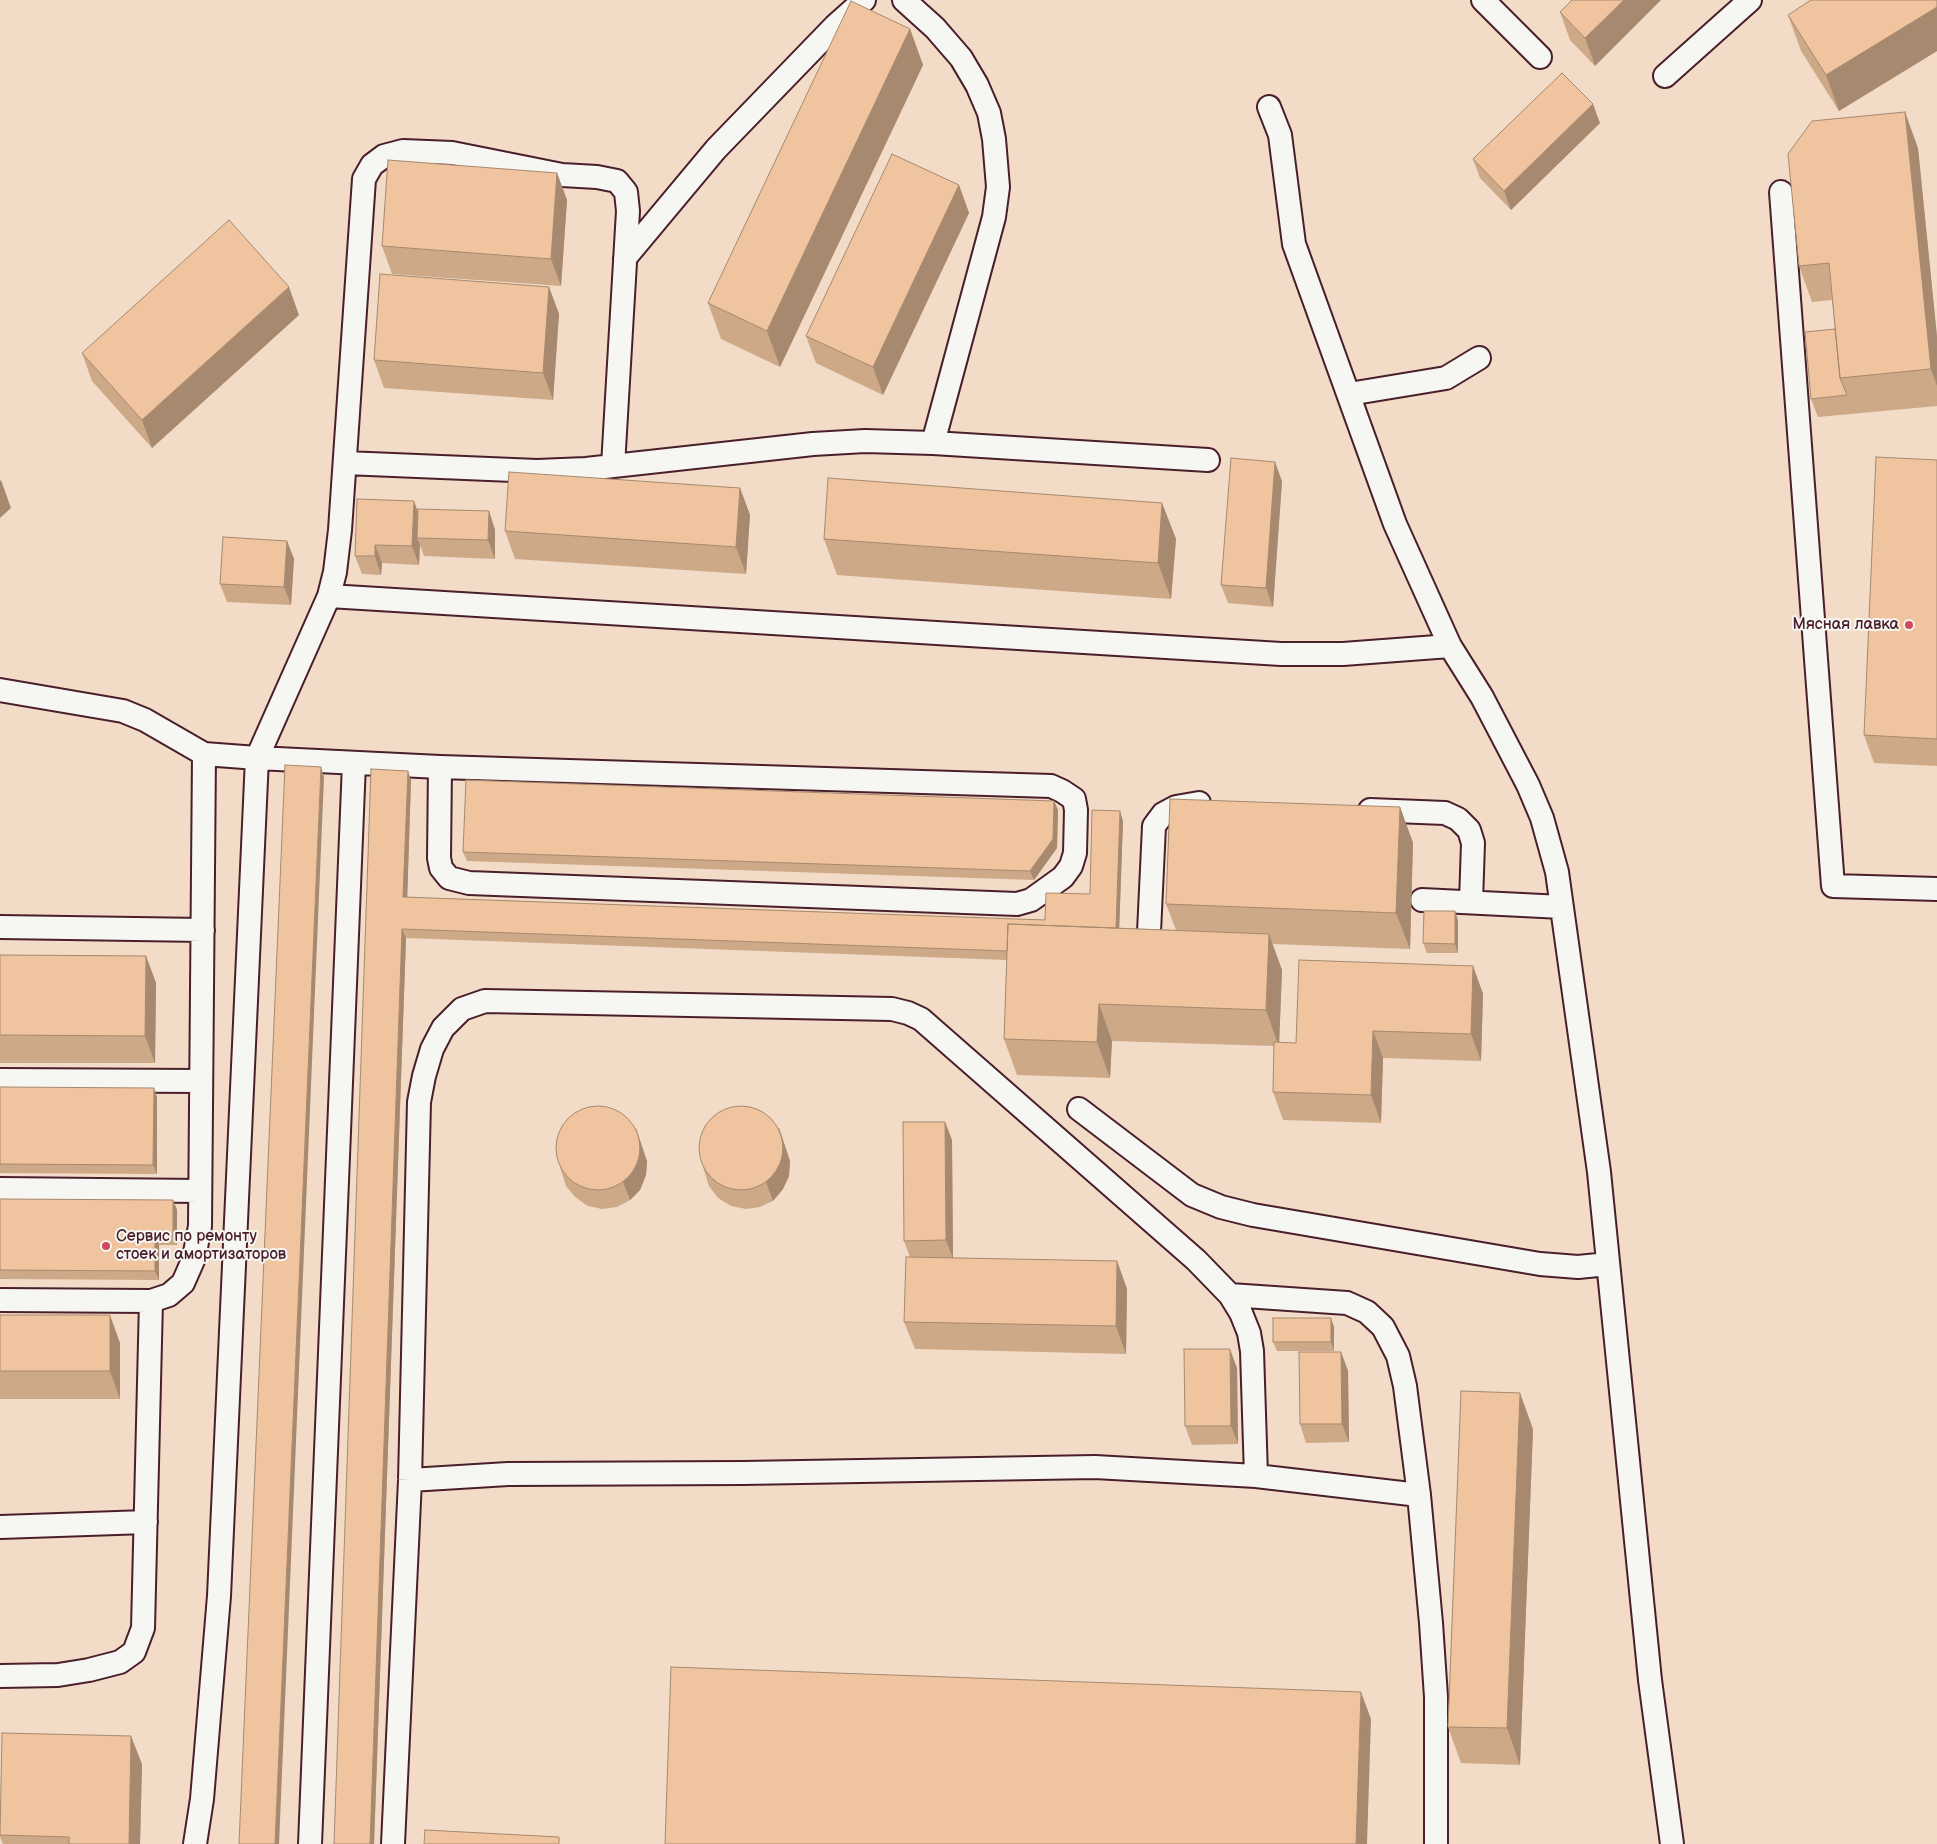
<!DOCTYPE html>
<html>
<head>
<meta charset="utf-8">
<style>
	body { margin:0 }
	canvas { display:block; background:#f4e7d9 }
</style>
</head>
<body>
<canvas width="1937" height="1844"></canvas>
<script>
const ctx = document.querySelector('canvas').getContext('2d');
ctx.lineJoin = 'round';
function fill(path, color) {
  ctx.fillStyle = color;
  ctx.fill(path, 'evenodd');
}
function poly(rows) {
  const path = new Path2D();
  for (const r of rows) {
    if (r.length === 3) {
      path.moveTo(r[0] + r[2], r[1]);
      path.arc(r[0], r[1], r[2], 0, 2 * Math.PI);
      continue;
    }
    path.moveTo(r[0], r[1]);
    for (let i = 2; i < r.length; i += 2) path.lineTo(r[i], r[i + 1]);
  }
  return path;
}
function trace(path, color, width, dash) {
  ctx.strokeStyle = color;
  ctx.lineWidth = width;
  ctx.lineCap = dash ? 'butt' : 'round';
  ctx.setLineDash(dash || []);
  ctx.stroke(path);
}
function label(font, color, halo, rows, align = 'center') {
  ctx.font = font + ' "Balsamiq Sans",sans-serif';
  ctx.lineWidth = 4;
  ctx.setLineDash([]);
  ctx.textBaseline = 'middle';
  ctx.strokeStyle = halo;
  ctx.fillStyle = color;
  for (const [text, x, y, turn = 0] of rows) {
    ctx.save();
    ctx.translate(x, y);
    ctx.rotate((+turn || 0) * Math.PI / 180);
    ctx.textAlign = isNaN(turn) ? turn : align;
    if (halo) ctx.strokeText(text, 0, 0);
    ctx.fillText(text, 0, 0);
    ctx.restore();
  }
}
const built = poly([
	[0,0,1937,0,1937,1844,0,1844]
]);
const service = poly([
	[904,0,935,28,961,58,977,85,989,113,994,139,998,187,994,217,933,443],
	[1483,0,1540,57],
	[1665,76,1750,0],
	[1269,107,1280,135,1294,244,1395,524,1450,646],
	[1781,192,1833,886,1937,889],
	[625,258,716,149,835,26,864,0],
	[1349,394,1446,378,1479,358],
	[345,463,537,471,586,469,813,444,865,441,933,443,1208,460],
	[329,596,1281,654,1343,654,1450,646,1482,697,1528,785,1542,818,1557,872,1599,1172,1650,1680,1672,1844],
	[0,690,123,711,145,720,204,754],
	[1370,810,1445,813,1458,819,1469,830,1473,843,1471,902],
	[1422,900,1562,907],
	[0,927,203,930],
	[1149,932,1154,826,1163,814,1176,807,1199,803],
	[0,1080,201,1081],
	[1079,1109,1192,1195,1221,1207,1253,1215,1540,1264,1578,1267,1608,1264],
	[0,1189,200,1191],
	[1230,1295,1347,1303,1367,1312,1383,1327,1398,1356,1405,1386,1419,1495],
	[0,1300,151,1301,169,1295,183,1283,194,1258,200,1226,204,754,257,758,440,767,1051,786,1062,791,1074,799,1076,810,1075,853,1071,866,1063,877,1031,900,1017,904,469,883,449,878,441,868,439,858,440,767],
	[410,1480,508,1474,743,1473,1095,1467,1256,1476,1419,1495,1431,1623,1436,1697,1436,1844],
	[0,1527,146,1522],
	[0,1676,58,1675,89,1670,120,1662,134,1652,143,1628,151,1301],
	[195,1844,202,1799,219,1596,257,758,329,596,335,572,340,530,364,179,372,165,384,156,403,151,452,153,562,175,597,177,617,181,626,192,628,211,613,466],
	[310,1844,354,763],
	[393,1844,410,1480,419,1102,424,1076,432,1049,443,1028,462,1009,485,1001,892,1009,908,1013,921,1019,1196,1260,1230,1295,1241,1313,1249,1333,1252,1351,1256,1476]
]);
const wall = poly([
	[1572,0,1595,66,1570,40,1560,12],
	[1937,0,1937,51,1839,111,1801,51,1788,15],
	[910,29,923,65,780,367,721,339,708,303],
	[1600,123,1511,210,1480,178,1473,159],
	[1918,148,1937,337,1937,406,1818,417,1811,399,1835,329,1832,300,1812,302,1799,266],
	[557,173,567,200,561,286,392,274,382,246],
	[959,185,969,213,883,395,816,363,806,336],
	[549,287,559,314,553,400,384,388,374,360],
	[299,315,152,448,92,381,82,353],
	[1937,460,1937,766,1874,763,1864,735],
	[1282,481,1273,607,1228,603,1221,585],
	[740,488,750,515,746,574,515,559,505,531],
	[1162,503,1176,539,1171,599,837,575,824,539],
	[489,511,495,530,495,559,424,556,420,545,419,565,382,563,381,575,362,574,355,556,418,512],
	[287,541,294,559,291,605,227,602,220,584],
	[371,769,411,780,407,897,1045,920,1090,894,1123,821,1119,928,1176,930,1166,904,1400,807,1413,843,1410,949,1272,944,1282,970,1279,1043,1296,1043,1473,966,1483,994,1481,1061,1383,1058,1381,1123,1283,1120,1273,1092,1274,1046,1112,1041,1110,1078,1017,1075,1004,1039,1007,960,406,938,374,1844],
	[1054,801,1058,810,1057,848,1034,880,467,861,463,852],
	[1455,911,1458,921,1458,953,1427,953,1423,943],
	[0,955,146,956,156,983,155,1063,0,1063],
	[0,1087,157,1097,157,1174,0,1173],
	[945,1122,952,1140,953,1258,1117,1261,1127,1289,1126,1354,915,1349,904,1322,910,1257,904,1241],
	[779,1128,790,1161,789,1176,783,1189,773,1201,760,1207,746,1209,731,1206,718,1198,709,1186,703,1167],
	[647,1161,646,1175,640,1190,630,1200,617,1207,602,1209,588,1206,575,1197,566,1186,560,1167],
	[0,1199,173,1200,177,1210,177,1245,159,1245,159,1280,0,1279],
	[0,1315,120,1343,120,1399,0,1399],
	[1334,1327,1334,1351,1277,1351,1273,1342],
	[1341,1352,1348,1371,1349,1442,1306,1443,1300,1424],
	[1237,1368,1238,1444,1192,1445,1185,1426],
	[1533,1429,1520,1765,1461,1763,1448,1727],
	[142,1764,140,1844,3,1844,0,1837,0,1803]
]);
const shadedWall = poly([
	[1624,0,1661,0,1595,66,1585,38],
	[1937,7,1937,51,1839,111,1826,75],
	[910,29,923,65,780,367,767,331],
	[1593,104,1600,123,1511,210,1504,191],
	[1905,112,1918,148,1937,337,1937,386,1931,369],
	[557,173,567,200,561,286,551,259],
	[959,185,969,213,883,395,873,367],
	[289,287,299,315,152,448,142,420],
	[549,287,559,314,553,400,543,373],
	[1275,462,1282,481,1273,607,1266,588],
	[1,480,11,508,0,518,0,481],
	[740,488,750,515,746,574,736,547],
	[414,501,421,520,417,538,420,545,419,565,412,546],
	[1162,503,1176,539,1171,599,1158,563],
	[489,511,495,530,495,559,488,540],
	[287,541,294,559,291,605,284,587],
	[375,545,382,563,381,575,375,556],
	[321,767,324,777,279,1844,275,1844],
	[408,771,411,780,407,906,403,897],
	[1054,801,1058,810,1057,848,1034,880,1030,871],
	[1400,807,1413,843,1410,949,1396,913],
	[1120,811,1123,821,1118,964,1115,954],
	[1455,911,1458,921,1458,953,1455,944],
	[402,929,406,938,374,1844,370,1844],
	[1269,934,1282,970,1279,1047,1266,1010],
	[146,956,156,983,155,1063,145,1036],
	[1473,966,1483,994,1481,1061,1471,1034],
	[1099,1004,1112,1041,1110,1078,1097,1042],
	[1373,1031,1383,1058,1381,1123,1371,1095],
	[154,1088,157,1097,157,1174,153,1165],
	[945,1122,952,1140,953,1259,946,1240],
	[636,1128,647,1161,646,1175,640,1190,630,1200,623,1182],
	[779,1128,790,1161,789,1176,783,1189,773,1201,766,1182],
	[173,1200,177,1210,177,1245,173,1235],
	[155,1235,159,1245,159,1280,155,1271],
	[1117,1261,1127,1289,1126,1354,1116,1326],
	[110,1315,120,1343,120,1399,110,1371],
	[1331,1318,1334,1327,1334,1351,1331,1342],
	[1230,1349,1237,1368,1238,1444,1231,1426],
	[1341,1352,1348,1371,1349,1442,1342,1424],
	[1520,1393,1533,1429,1520,1765,1507,1728],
	[1361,1692,1371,1719,1367,1844,1356,1844],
	[131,1736,142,1764,140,1844,129,1844]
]);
const building = poly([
	[1572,0,1624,0,1585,38,1560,12,1572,0],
	[1811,0,1937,0,1937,7,1826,75,1788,15,1811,0],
	[851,1,910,29,767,331,708,303,851,1],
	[1562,73,1593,104,1504,191,1473,159,1562,73],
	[1905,112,1931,369,1840,378,1829,263,1799,266,1788,154,1812,121,1905,112],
	[892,154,959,185,873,367,806,336,892,154],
	[388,160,557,173,551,259,382,246,388,160],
	[229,220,289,287,142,420,82,353,229,220],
	[380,274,549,287,543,373,374,360,380,274],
	[1835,329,1840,378,1847,395,1811,399,1805,332,1835,329],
	[1876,457,1937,460,1937,739,1864,735,1876,457],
	[1231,458,1275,462,1266,588,1221,585,1231,458],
	[509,472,740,488,736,547,505,531,509,472],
	[828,478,1162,503,1158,563,824,539,828,478],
	[357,499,414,501,412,546,375,545,375,556,355,556,357,499],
	[418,509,489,511,488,540,417,538,418,509],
	[223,537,287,541,284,587,220,584,223,537],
	[285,765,321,767,275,1844,239,1844,285,765],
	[371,769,408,771,403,897,1045,920,1046,893,1090,894,1092,810,1120,811,1116,928,1008,924,1007,951,402,929,370,1844,334,1844,371,769],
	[466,780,1054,801,1053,839,1030,871,463,852,466,780],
	[1170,799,1400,807,1396,913,1166,904,1170,799],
	[1424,911,1455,911,1455,944,1423,943,1424,911],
	[1008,924,1269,934,1266,1010,1099,1004,1097,1042,1004,1039,1008,924],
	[0,955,146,956,145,1036,0,1035,0,955],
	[1299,960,1473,966,1471,1034,1373,1031,1371,1095,1273,1092,1274,1042,1296,1043,1299,960],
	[0,1087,154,1088,153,1165,0,1164,0,1087],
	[598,1148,42],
	[741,1148,42],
	[903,1122,945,1122,946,1240,904,1241,903,1122],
	[0,1199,173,1200,173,1235,155,1235,155,1271,0,1270,0,1199],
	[906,1257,1117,1261,1116,1326,904,1322,906,1257],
	[0,1315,110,1315,110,1371,0,1371,0,1315],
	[1273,1318,1331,1318,1331,1342,1273,1342,1273,1318],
	[1184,1349,1230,1349,1231,1426,1185,1426,1184,1349],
	[1299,1352,1341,1352,1342,1424,1300,1424,1299,1352],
	[1461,1391,1520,1393,1507,1728,1448,1727,1461,1391],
	[671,1667,1361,1692,1356,1844,665,1844,671,1667],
	[2,1733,131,1736,129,1844,69,1844,69,1837,0,1835,2,1733],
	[425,1830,559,1837,559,1844,424,1844,425,1830]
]);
const markers = [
	[1909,625,5,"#d1495b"],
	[106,1246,5,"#d1495b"]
];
const poiNames = [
	["Мясная лавка",1899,625],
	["Сервис по ремонту",116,1237,"left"],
	["стоек и амортизаторов",116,1255,"left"]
];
fill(built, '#f2dcc7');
trace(service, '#4a1f2b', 26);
trace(service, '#f6f6f2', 22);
fill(wall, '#cea988');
fill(shadedWall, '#a7896f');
fill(building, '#efc49e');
trace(building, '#a7896f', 1);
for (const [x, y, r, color] of markers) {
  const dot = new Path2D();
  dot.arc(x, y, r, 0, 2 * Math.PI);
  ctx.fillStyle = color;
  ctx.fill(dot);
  trace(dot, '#f6f6f2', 2);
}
label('16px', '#4a1f2b', '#f6f6f2', poiNames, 'right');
</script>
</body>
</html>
